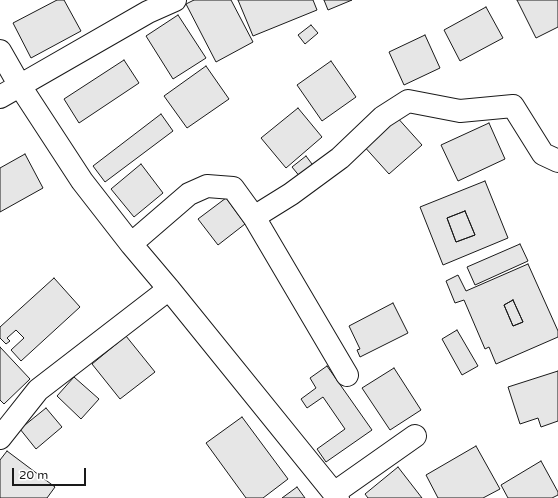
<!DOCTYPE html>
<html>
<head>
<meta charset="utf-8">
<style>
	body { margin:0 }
	#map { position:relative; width:558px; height:498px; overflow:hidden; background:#fff; font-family:"Varela Round",sans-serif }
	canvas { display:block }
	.scale { position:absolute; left:12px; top:468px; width:74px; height:18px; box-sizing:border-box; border:2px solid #1a1a1a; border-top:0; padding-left:5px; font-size:12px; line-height:14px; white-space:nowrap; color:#1a1a1a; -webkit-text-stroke:3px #fff; paint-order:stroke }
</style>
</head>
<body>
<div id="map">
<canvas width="558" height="498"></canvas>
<div class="scale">20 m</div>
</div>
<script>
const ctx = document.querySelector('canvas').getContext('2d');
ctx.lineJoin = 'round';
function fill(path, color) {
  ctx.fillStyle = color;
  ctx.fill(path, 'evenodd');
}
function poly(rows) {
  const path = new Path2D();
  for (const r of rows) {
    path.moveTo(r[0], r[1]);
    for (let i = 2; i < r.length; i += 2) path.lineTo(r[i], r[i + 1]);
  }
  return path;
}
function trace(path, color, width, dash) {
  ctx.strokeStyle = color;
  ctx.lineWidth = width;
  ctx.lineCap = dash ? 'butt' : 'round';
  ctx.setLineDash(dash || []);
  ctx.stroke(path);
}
const building = poly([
	[57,0,64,0,81,31,31,58,13,23,57,0],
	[194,0,231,0,253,42,216,62,186,4,194,0],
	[238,0,313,0,317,10,253,36,238,0],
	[324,0,352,0,328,10,324,0],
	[517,0,558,0,558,27,536,38,517,0],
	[486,7,503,38,460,61,444,30,486,7],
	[178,15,206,58,173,79,146,36,178,15],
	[311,25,318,33,305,44,298,35,311,25],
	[425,35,440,68,404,85,389,52,425,35],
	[124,60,139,83,79,123,64,99,124,60],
	[331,61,356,97,322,121,297,85,331,61],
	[206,66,229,99,187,128,164,96,206,66],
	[298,108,322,137,286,168,261,138,298,108],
	[161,114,173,131,105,182,93,166,161,114],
	[395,115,422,145,389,174,362,144,395,115],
	[489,123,505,159,458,181,441,145,489,123],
	[25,154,43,188,0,212,0,168,25,154],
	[306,156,315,168,301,178,292,167,306,156],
	[141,164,163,193,134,217,111,189,141,164],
	[485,181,508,238,443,265,420,207,485,181],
	[465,211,475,235,456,242,447,218,465,211],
	[226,198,245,224,218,245,198,219,226,198],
	[465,211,475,235,456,242,447,218,465,211],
	[520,244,528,261,475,285,467,267,520,244],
	[528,264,558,331,558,337,496,364,489,347,485,349,464,300,455,303,446,281,458,275,466,291,528,264],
	[513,300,523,322,513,326,504,305,513,300],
	[54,278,80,307,21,361,11,350,24,338,16,330,7,338,10,341,6,344,0,338,0,327,54,278],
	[513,300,523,322,513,326,504,305,513,300],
	[393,303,408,333,360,357,357,350,360,349,349,326,393,303],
	[457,330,478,366,462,375,442,339,457,330],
	[126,336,155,372,120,399,92,364,126,336],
	[0,347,30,379,4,404,0,400,0,347],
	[327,366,372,430,326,462,317,449,345,429,323,397,307,408,301,399,316,388,310,378,327,366],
	[394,368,421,410,390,430,362,388,394,368],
	[558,371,558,421,541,427,538,418,520,424,508,387,558,371],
	[74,377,99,399,81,419,57,396,74,377],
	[46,408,62,427,36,449,20,429,46,408],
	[242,417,288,479,263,498,246,498,206,443,242,417],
	[476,446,500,489,483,498,438,498,426,475,476,446],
	[7,451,55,487,47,498,0,498,0,460,7,451],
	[541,461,558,492,558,495,552,498,508,498,501,485,541,461],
	[398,467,422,498,368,498,365,494,398,467],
	[297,487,305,498,282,498,297,487]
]);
const minor = poly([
	[0,51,20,86,82,181,131,244,169,289,338,498],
	[0,97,148,12,175,0],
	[254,217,291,194,340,158,383,117,408,101,460,111,513,106,543,154,558,161],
	[131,244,189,194,207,186,233,188,254,217,347,375],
	[0,438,38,390,169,289],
	[334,493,415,436]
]);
fill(building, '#e6e6e6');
trace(building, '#1a1a1a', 1);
trace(minor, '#1a1a1a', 24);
trace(minor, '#fff', 22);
</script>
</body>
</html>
